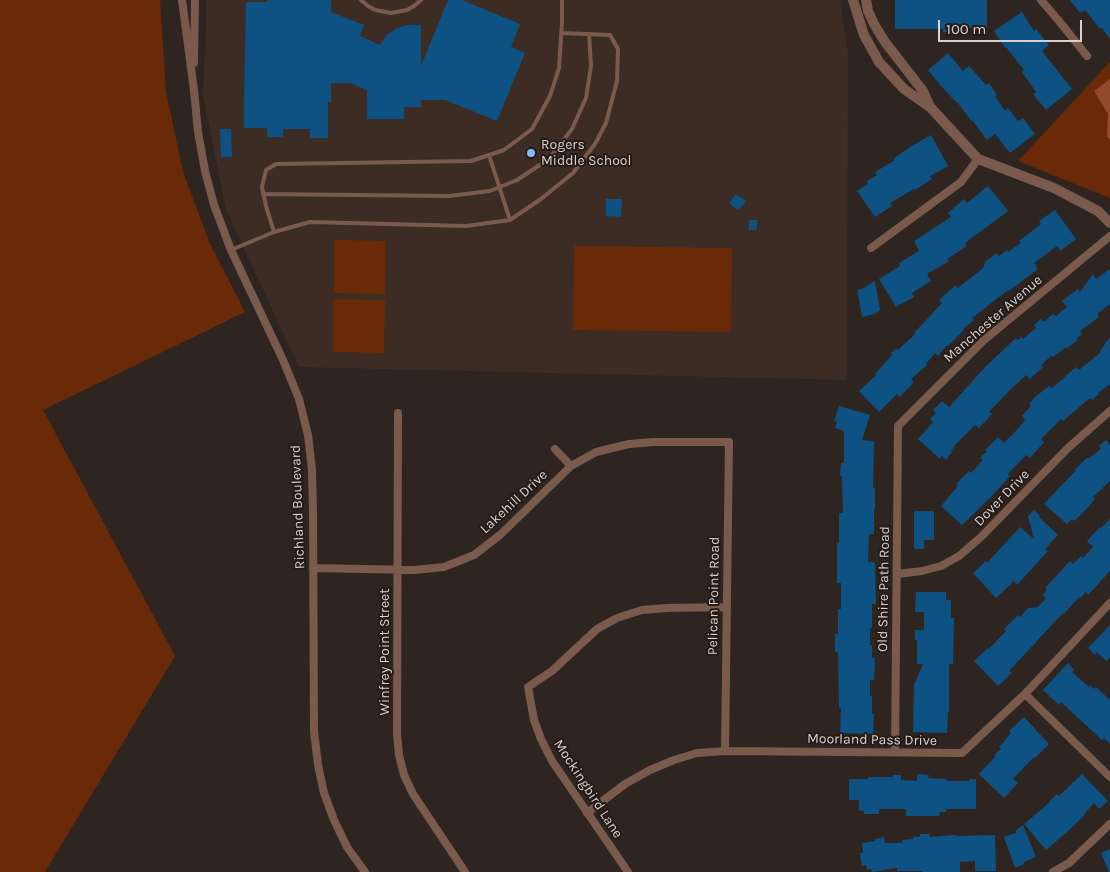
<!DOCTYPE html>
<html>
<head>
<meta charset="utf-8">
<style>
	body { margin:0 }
	#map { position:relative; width:1110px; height:872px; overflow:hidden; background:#2f2520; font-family:Karla,sans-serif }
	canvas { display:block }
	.scale { position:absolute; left:938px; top:20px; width:144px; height:22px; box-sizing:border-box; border:2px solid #d8d1ce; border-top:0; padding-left:6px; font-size:15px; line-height:18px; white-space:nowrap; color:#d8d1ce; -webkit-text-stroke:4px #261b17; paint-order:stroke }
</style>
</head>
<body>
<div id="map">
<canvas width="1110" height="872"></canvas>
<div class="scale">100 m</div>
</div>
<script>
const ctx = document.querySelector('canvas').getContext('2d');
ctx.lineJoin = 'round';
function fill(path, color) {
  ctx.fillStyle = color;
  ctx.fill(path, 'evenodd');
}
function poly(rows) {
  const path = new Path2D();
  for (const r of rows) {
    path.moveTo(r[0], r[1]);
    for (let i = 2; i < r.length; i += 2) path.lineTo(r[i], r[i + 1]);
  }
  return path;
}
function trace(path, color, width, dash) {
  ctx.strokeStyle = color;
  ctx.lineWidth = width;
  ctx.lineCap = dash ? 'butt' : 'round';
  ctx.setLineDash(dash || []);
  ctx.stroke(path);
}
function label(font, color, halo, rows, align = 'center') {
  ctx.font = font + ' Karla,sans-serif';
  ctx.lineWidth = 4;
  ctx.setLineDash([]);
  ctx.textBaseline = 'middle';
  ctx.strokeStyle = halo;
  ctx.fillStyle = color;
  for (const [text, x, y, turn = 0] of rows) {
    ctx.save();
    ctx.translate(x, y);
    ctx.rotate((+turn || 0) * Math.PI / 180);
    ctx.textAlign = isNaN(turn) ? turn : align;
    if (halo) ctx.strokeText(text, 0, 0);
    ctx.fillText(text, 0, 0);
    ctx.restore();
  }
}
const built = poly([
	[207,0,840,0,848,54,847,380,299,367,226,210,203,96]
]);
const green = poly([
	[0,0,160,0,166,92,183,172,210,244,245,312,43,410,175,656,45,872,0,872],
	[1110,62,1110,198,1018,161],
	[334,240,386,241,385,294,334,293],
	[574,246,732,248,731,332,573,330],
	[333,299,385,300,384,353,333,352]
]);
const water = poly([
	[1110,79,1110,140,1107,136,1108,114,1094,91]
]);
const building = poly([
	[267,0,331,0,331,12,364,25,360,36,380,45,387,35,397,28,409,25,421,25,421,66,448,0,462,0,520,24,511,47,525,53,497,121,445,100,421,100,421,107,404,107,404,119,367,119,367,90,350,83,331,83,331,102,328,102,328,138,310,138,310,129,283,129,283,137,267,137,267,128,244,128,244,100,246,2,267,2],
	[895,0,987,0,987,28,956,28,956,32,943,32,943,29,895,29],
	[1070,0,1110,0,1110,39,1102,28,1100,29,1085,10,1080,13],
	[1022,12,1034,31,1036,29,1049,45,1042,51,1072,89,1046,110,1033,94,1036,92,1022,72,1024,70,1006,47,1005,48,994,31],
	[948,53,963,71,969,66,986,85,989,83,997,95,995,96,1005,111,1008,108,1018,121,1023,118,1035,134,1010,153,995,134,987,140,972,120,971,121,958,103,958,104,941,86,928,70],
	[220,129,231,129,232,157,221,157],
	[931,135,948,166,930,176,932,179,915,190,914,189,890,203,892,206,875,217,857,191,868,184,867,181,877,175,875,172,895,160,894,158,910,147],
	[988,186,1008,211,965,243,967,246,947,259,949,261,927,274,931,281,912,293,914,297,896,307,879,279,900,266,899,263,919,251,914,241,951,217,948,213,964,199,967,203],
	[736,194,746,201,738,210,729,203],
	[606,199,622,199,621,217,606,216],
	[1055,210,1076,239,1060,251,1057,246,1034,263,1038,269,1009,291,1008,290,972,318,974,320,963,329,964,330,948,346,947,345,938,356,935,353,926,364,927,365,911,379,914,382,900,397,897,394,879,412,859,391,876,375,875,374,892,355,891,353,896,348,898,350,915,334,914,333,942,303,939,300,956,285,958,288,983,268,985,262,996,253,999,256,1007,250,1008,252,1021,243,1019,241,1041,224,1039,221],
	[749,220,757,220,757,230,749,230],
	[1110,269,1110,304,1097,314,1099,317,1080,331,1082,334,1077,338,1078,340,1067,348,1066,347,1053,357,1051,356,1041,365,1043,367,1030,379,1026,375,1009,391,989,412,992,414,979,428,975,425,954,446,955,446,951,451,952,452,946,460,942,456,940,459,918,439,933,422,930,419,936,413,933,410,942,401,949,407,986,366,1016,338,1018,340,1021,337,1023,339,1036,328,1034,325,1041,319,1044,322,1053,314,1056,316,1067,307,1062,301,1078,289,1080,292,1093,274,1096,279],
	[875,281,880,310,875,314,862,317,857,290,862,289],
	[1110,337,1110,384,1098,393,1099,394,1092,400,1090,398,1063,421,1061,419,1041,439,1044,442,1030,458,1026,455,1008,474,1010,476,991,497,962,525,941,506,958,486,956,484,969,471,971,473,983,460,980,458,987,451,985,450,998,437,1004,443,1014,433,1025,420,1022,416,1031,406,1029,404,1035,397,1049,386,1052,388,1076,367,1079,370,1101,352,1100,351],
	[839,406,870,415,862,440,874,441,873,488,875,488,875,509,874,509,874,534,869,534,868,562,875,562,876,604,872,604,872,628,870,628,870,645,872,645,872,658,875,658,874,680,870,680,870,696,872,696,872,714,874,714,873,734,840,733,841,708,839,708,838,654,838,652,835,652,835,634,838,634,838,609,841,609,841,583,837,583,837,543,839,543,839,513,843,513,842,483,842,476,840,476,841,463,844,463,844,431,835,428,837,422,834,421],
	[1106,440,1110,445,1110,481,1093,497,1095,499,1082,514,1074,521,1072,519,1067,524,1044,504,1076,470,1075,469,1088,457,1089,458,1101,449,1099,446],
	[1034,510,1040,516,1039,517,1058,535,1045,549,1048,551,1017,585,1014,581,996,598,973,573,986,561,988,562,1020,527,1034,539,1028,516],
	[914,511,934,511,934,540,924,540,924,549,914,549],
	[1110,519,1110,571,1088,595,1086,592,1080,598,1079,597,1064,614,1063,613,1009,671,1012,673,998,686,974,661,988,648,989,649,1006,631,1004,629,1018,615,1020,617,1028,608,1038,607,1046,598,1043,595,1047,590,1045,588,1070,561,1073,564,1081,556,1083,558,1093,547,1087,541,1100,527,1101,528],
	[916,592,946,592,946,600,951,600,951,618,954,618,953,664,949,664,949,712,948,712,947,733,913,732,914,685,923,664,917,664,917,640,915,640,915,630,924,630,924,612,915,612],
	[1110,625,1110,657,1106,661,1097,652,1095,655,1088,648],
	[1068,663,1074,670,1072,672,1089,687,1090,685,1094,689,1096,687,1110,700,1110,744,1104,738,1102,740,1061,702,1059,705,1043,690],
	[1024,717,1049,744,1035,758,1034,757,1013,779,1018,783,1004,798,979,774,996,756,994,755,1001,749,999,747,1011,733,1009,731],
	[917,774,929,775,928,778,947,779,947,781,969,781,969,779,976,779,976,809,946,809,946,812,940,812,939,816,906,816,906,809,879,809,879,814,864,814,864,811,859,810,859,800,849,800,849,779,868,779,868,777,893,777,893,775,901,775,901,780,917,781],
	[1082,774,1108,801,1099,809,1094,803,1084,814,1085,815,1068,831,1046,850,1024,824,1049,803,1049,802,1057,794,1059,796],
	[1023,825,1036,857,1024,862,1024,864,1015,868,1004,837,1016,833,1016,830],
	[920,834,930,834,930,837,955,835,958,836,995,835,996,871,975,871,975,861,960,862,960,872,922,872,922,871,897,871,897,868,872,872,871,869,867,870,866,865,862,866,860,853,863,853,862,843,875,841,875,839,884,837,885,843,902,843,902,840,913,839,913,837,920,837],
	[1110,849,1110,872,1109,872,1101,853]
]);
const service = poly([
	[361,0,368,6,375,10,391,13,407,10,414,6,421,0],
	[489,155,510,220],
	[263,194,449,196,490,191,517,180,549,159,572,129,586,98,591,66,589,34],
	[274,232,310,222,466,226,510,220,541,199,573,173,595,144,606,123,617,81,618,49,610,35,561,33],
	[231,250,274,232,266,206,262,187,266,170,276,164,471,161,504,150,532,129,550,96,559,68,562,22,562,0]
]);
const minor = poly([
	[182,0,194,90,198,132,205,171,214,205,231,250,283,360,299,399,308,435,312,470,313,512,314,731,318,765,324,793,334,820,347,847,365,872],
	[1041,0,1059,21,1087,56],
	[194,63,195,0],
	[871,248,961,182,978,159],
	[398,413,397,734,399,755,404,775,413,794,465,872],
	[555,449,571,466],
	[313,568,414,570,444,567,474,555,500,535,571,466,596,452,629,444,654,442,729,442,725,751],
	[897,574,922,571,941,566,959,556,981,537,1068,448,1110,411],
	[1025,694,1110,777],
	[895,752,898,426,983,341,1110,236],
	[587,813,625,784,650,770,674,760,697,753,725,751,962,753,1025,694,1110,603],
	[628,872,552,761,541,739,534,720,528,687,552,671,597,629,617,618,642,610,667,608,727,607],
	[1053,872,1069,863,1110,824]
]);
const tertiary = poly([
	[853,0,864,35,879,62,904,89,931,108,978,159,1054,188,1098,211,1110,223],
	[866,0,868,11,874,24,885,42,923,91,930,107]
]);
const markers = [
	[531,153,5,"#7dbef9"]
];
const poiNames = [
	["Rogers",541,145],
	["Middle School",541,161]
];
const streetNames = [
	["Manchester Avenue",993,319,-41],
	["Dover Drive",1002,498,-46],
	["Lakehill Drive",514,502,-43],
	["Richland Boulevard",298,507,-92],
	["Old Shire Path Road",884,589,-89],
	["Pelican Point Road",714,596,-89],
	["Winfrey Point Street",385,652,-90],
	["Moorland Pass Drive",872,740,1],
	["Mockingbird Lane",588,789,57]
];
fill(built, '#3d2c24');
fill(green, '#6b2a07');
fill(water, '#914b2b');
fill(building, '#0e5183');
trace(service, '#7a5a4d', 4);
trace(minor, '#7a5a4d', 8);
trace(tertiary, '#7a5a4d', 10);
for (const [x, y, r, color] of markers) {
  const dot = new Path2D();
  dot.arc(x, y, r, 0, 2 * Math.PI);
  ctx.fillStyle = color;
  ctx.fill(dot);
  trace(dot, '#261b17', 2);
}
label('14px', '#d8d1ce', '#261b17', poiNames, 'left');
label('14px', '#d8d1ce', '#261b17', streetNames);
</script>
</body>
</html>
